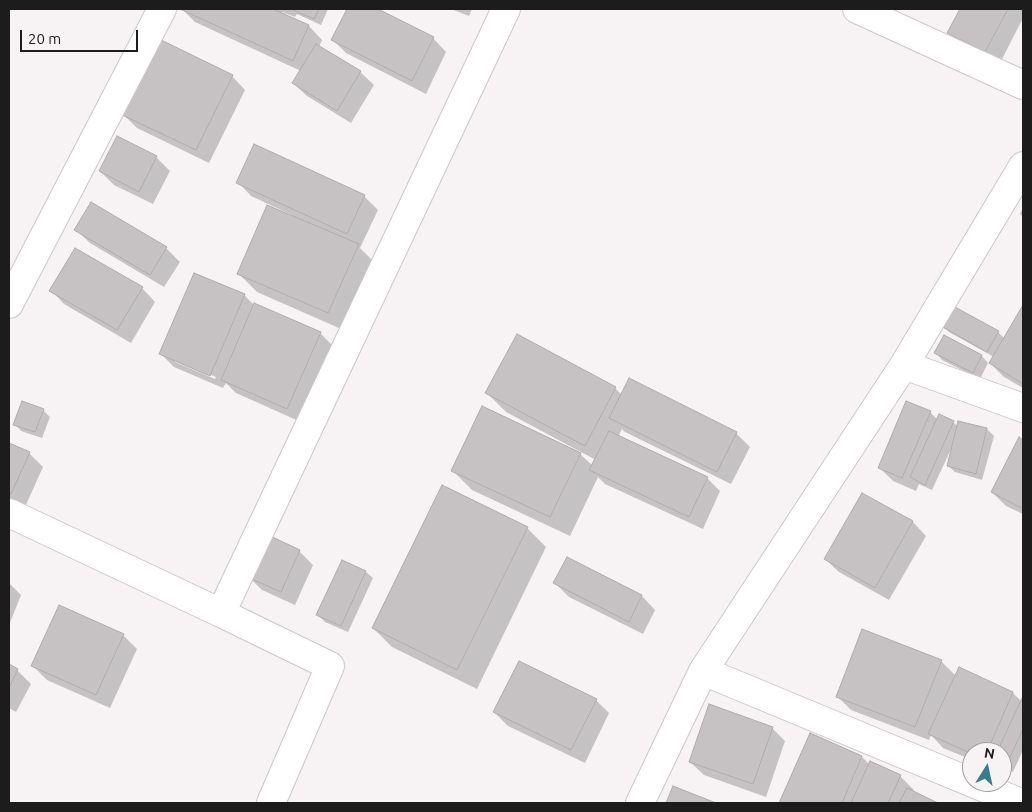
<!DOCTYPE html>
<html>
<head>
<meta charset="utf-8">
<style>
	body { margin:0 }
	#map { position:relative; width:1032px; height:812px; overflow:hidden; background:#f7f3f4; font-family:Ubuntu,sans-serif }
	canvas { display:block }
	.frame { position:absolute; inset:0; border:10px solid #1d1c1c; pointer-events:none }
	.north { position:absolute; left:962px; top:742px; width:50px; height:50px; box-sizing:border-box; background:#f7f3f4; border:1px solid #a09d9e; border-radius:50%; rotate:10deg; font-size:14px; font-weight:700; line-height:20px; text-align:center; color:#1d1c1c }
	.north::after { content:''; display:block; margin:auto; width:18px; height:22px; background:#397d8c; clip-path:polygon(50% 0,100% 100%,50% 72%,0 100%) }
	.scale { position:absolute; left:20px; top:30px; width:118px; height:22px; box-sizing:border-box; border:2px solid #1d1c1c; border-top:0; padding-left:6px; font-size:15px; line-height:18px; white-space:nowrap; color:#1d1c1c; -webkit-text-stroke:4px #f7f3f4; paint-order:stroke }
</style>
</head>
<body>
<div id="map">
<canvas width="1032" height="812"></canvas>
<div class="frame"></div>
<div class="north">N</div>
<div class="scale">20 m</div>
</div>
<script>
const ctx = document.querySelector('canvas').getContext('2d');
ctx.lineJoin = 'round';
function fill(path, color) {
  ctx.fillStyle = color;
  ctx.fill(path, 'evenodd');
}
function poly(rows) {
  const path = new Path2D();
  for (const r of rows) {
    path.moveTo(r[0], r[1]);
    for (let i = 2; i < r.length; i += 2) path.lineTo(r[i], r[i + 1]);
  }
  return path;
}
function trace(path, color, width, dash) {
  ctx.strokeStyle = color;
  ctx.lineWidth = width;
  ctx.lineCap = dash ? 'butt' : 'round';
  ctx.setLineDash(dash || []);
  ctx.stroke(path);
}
const shadow = poly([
	[182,9,328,9,321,25,297,14,295,17,282,12,281,14,309,26,322,40,319,47,360,72,374,85,351,123,307,96,293,83,301,71,195,22],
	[348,9,375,9,433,38,446,52,426,94,346,53,333,40],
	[451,9,472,9,469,16],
	[962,9,1023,9,1023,18,999,65,963,46,949,33],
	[232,76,245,90,209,163,137,128,124,115],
	[156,157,170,171,153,204,114,185,100,171],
	[238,182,364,196,378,210,360,248,377,265,348,332,257,292,238,273,292,215,251,196],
	[91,203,166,248,180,262,164,287,90,243,76,230],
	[1023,208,1023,217,1020,214],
	[142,288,155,302,131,343,64,304,51,290],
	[244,295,254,305,320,333,334,347,301,422,236,393,226,383,223,388,174,367,161,354],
	[175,360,216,377,215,379,175,362],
	[1023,308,1023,388,1004,377,990,363,994,357,949,332,942,326,998,332,1005,339],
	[944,337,982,356,988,363,980,379,942,360,936,353],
	[630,380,736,433,750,447,731,484,625,432,622,429,618,437,707,478,720,491,703,529,605,484,598,477,570,536,472,490,453,471,580,454,593,466,596,460,506,412,487,393,615,388,622,395],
	[43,410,50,417,42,438,21,431,15,424],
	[930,412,938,420,953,422,958,427,959,422,987,429,994,436,982,480,955,472,948,466,952,449,951,449,932,490,919,484,916,491,893,481,879,467],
	[1019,439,1023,441,1023,514,1006,506,992,492],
	[9,444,29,453,43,467,25,507,9,500],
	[862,494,913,522,926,536,889,600,839,572,825,559],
	[527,528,546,547,477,689,392,647,373,628],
	[266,536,299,551,313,565,295,605,262,590,248,576],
	[568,558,642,596,655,610,643,634,569,597,555,583],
	[342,561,366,572,373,578,348,632,325,622,318,615],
	[9,583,21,595,9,625],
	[123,635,137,649,110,708,47,680,33,666],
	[941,661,956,676,959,669,1013,693,1022,702,1023,699,1023,750,1013,772,1002,767,1002,752,972,752,972,760,943,748,931,735,929,740,851,710,838,697],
	[9,666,17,670,31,684,16,712,9,708],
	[596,700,609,713,585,763,508,726,494,712],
	[772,728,785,741,766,797,704,775,690,762],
	[811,735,862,757,870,765,900,776,914,790,912,792,935,803,780,803]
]);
const building = poly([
	[180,9,273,9,309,25,293,61,180,9],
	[291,9,319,9,314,19,291,9],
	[347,9,378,9,434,37,412,81,331,40,347,9],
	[960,9,1008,9,985,52,947,33,960,9],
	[159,39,233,75,196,150,122,115,159,39],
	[316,44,361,71,337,111,292,83,316,44],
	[117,136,157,156,139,192,99,171,117,136],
	[254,144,365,195,347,234,236,183,254,144],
	[91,202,167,247,150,275,74,230,91,202],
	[267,205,359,244,328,313,237,274,267,205],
	[75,248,143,287,117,330,49,291,75,248],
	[194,273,245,294,210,376,159,354,194,273],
	[254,303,321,332,287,409,221,380,254,303],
	[1023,305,1023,384,989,363,1023,305],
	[953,306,999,331,987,352,941,326,953,306],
	[517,334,616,387,585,446,485,393,517,334],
	[944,335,982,355,973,373,934,353,944,335],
	[629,378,737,432,717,472,609,418,629,378],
	[22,401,44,409,35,432,13,425,22,401],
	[906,401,931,411,902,478,878,468,906,401],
	[482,406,581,453,550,517,451,471,482,406],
	[939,414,954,421,925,485,910,477,939,414],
	[958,421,987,428,976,474,947,466,958,421],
	[609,431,708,477,689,517,589,470,609,431],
	[1019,437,1023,440,1023,509,991,492,1019,437],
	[9,443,30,452,11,494,9,493,9,443],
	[442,485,528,527,457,670,372,628,442,485],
	[862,493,913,521,875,588,824,559,862,493],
	[266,534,300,550,281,592,247,577,266,534],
	[567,557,642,595,629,622,553,583,567,557],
	[342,560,366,571,341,626,316,615,342,560],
	[59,605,124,634,96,695,31,666,59,605],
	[862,629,942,660,915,727,836,697,862,629],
	[519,661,597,699,571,750,493,712,519,661],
	[9,664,18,669,9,688,9,664],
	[959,667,1013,692,987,752,972,752,972,754,928,734,959,667],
	[1023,696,1023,729,1006,766,1002,764,1002,752,997,752,1023,696],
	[709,704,773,727,753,784,689,762,709,704],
	[810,733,862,756,842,803,779,803,810,733],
	[870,761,901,775,888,803,851,803,870,761],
	[673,786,716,803,666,803,673,786],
	[907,788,938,803,899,803,907,788]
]);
const minor = poly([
	[857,9,1023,85],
	[9,304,162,9],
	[904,365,1023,166],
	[9,513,221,613],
	[703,671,904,365,1023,408],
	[271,803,330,666,221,613,506,9],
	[640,803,703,671,1021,803]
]);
fill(shadow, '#0003');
fill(building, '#c6c2c3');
trace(building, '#afabac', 1);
trace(minor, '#ccc8c9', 30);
trace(minor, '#fff', 28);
</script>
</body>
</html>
